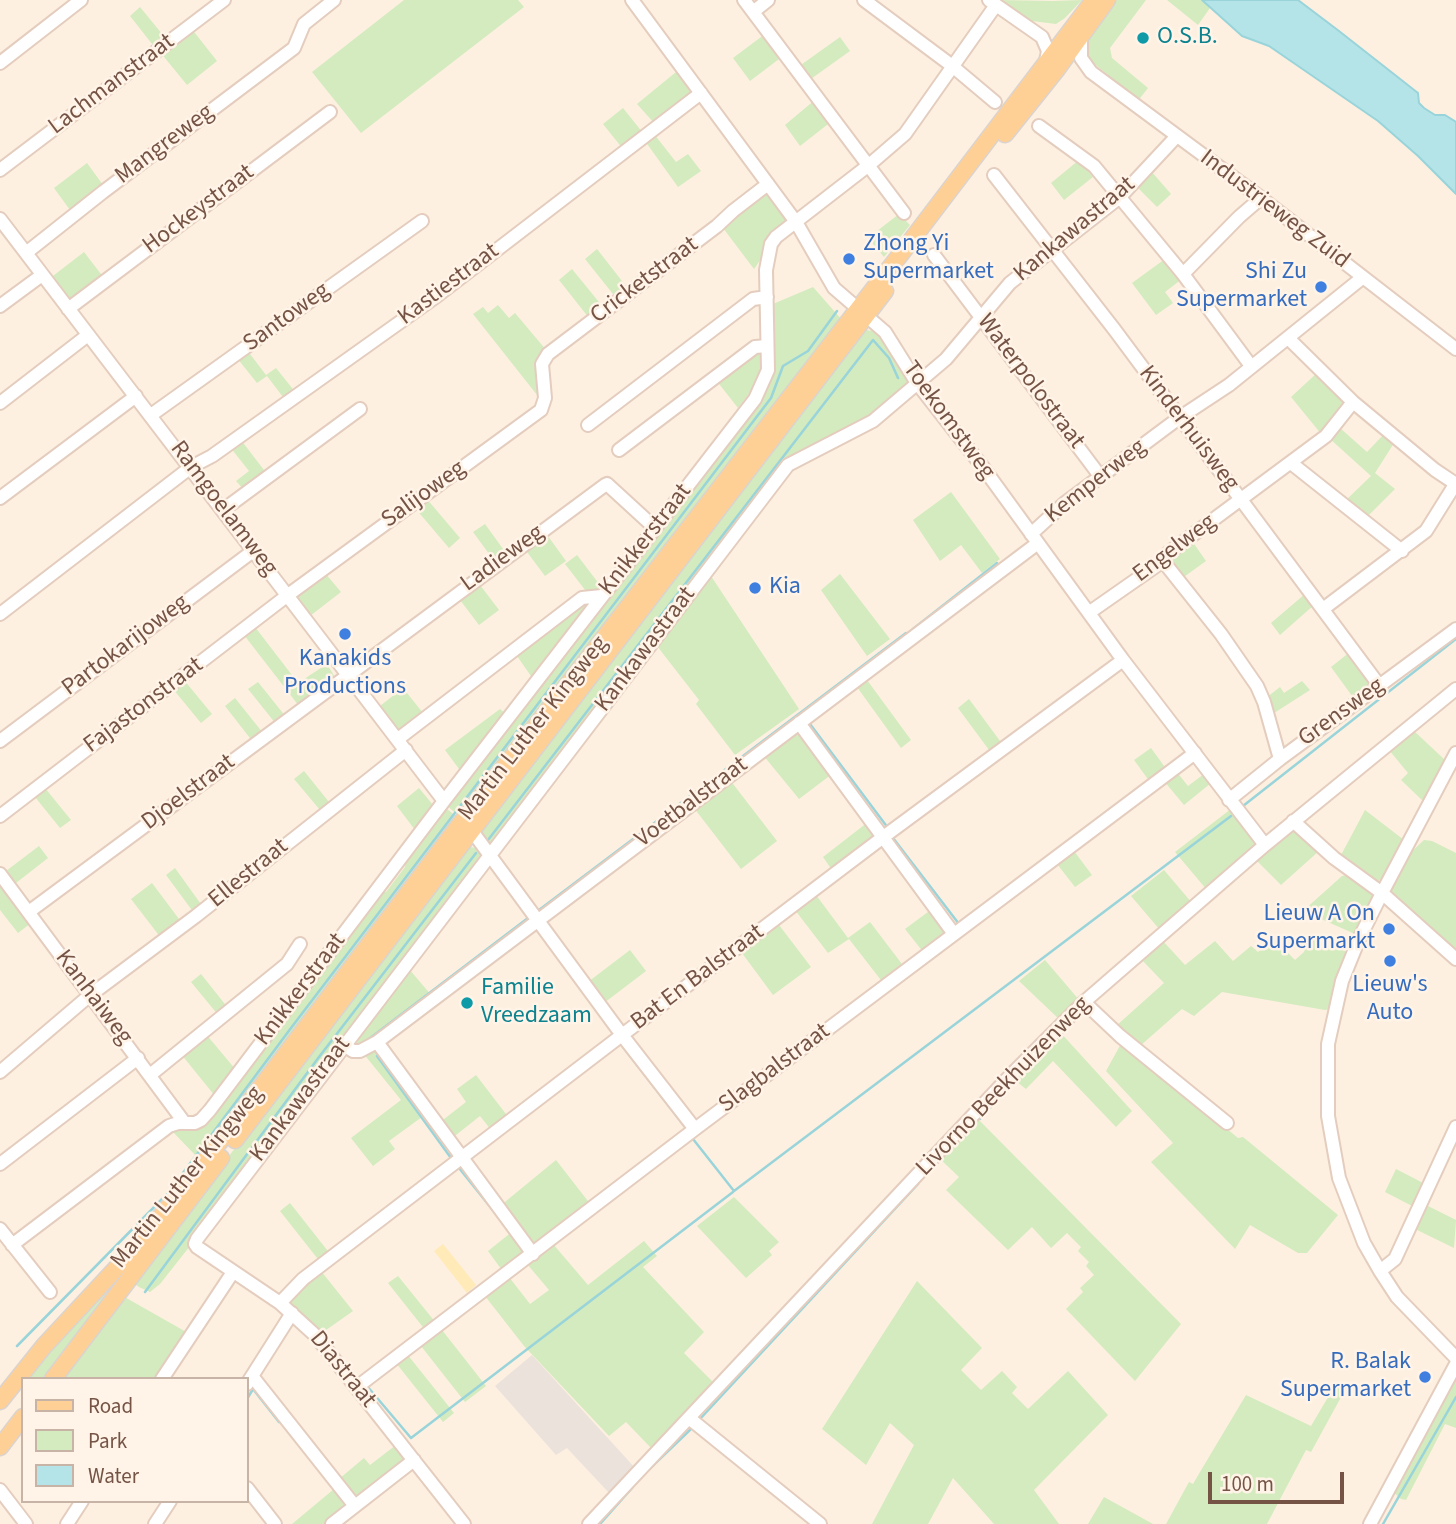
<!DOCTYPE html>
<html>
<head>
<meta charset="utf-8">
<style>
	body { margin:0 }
	#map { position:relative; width:1456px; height:1524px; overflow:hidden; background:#fdf0e0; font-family:"Source Sans 3",sans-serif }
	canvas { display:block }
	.legend { position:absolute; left:21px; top:1377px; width:228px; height:126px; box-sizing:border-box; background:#fff4e7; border:2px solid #c8b4a7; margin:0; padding:9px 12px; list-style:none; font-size:21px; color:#755446 }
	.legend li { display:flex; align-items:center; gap:14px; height:35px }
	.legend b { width:35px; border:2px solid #c8b4a7 }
	.scale { position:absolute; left:1208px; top:1472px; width:136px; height:32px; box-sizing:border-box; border:4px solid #755446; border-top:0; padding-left:9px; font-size:21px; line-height:24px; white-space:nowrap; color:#755446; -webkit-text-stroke:5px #fff4e7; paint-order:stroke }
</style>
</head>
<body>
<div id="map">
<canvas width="1456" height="1524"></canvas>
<ul class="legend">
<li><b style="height:9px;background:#ffd095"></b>Road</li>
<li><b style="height:19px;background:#d3ebbe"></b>Park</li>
<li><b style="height:19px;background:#b4e4e8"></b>Water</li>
</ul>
<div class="scale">100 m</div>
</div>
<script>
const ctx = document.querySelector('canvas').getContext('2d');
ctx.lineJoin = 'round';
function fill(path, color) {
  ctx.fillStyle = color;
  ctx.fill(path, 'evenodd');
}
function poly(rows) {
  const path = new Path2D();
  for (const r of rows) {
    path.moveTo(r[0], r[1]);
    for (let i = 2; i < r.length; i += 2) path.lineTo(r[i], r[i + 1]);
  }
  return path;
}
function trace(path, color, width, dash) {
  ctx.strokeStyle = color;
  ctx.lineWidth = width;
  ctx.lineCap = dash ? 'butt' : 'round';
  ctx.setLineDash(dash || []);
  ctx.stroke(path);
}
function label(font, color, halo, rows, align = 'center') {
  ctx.font = font + ' "Source Sans 3",sans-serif';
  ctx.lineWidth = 5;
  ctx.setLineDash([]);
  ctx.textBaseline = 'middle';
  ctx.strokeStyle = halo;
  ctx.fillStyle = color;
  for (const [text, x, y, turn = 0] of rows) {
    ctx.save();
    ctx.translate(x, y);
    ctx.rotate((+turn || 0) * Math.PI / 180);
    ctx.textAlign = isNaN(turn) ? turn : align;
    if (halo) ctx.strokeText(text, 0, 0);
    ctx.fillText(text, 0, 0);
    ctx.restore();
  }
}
const industrial = poly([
	[532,1355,636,1469,611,1495,567,1448,556,1455,495,1386]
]);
const green = poly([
	[404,0,518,0,524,7,361,133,312,72],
	[998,0,1052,1,1082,0,1065,18,1056,24,1032,21],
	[1115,0,1146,0,1110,48,1112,58,1148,88,1137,102,1106,78,1108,75,1092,62,1088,54,1087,46,1091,35],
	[1167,0,1202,0,1210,8,1198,25],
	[140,7,167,40,156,49,130,16],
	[191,28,217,61,187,85,160,52],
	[765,34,783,56,750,81,733,58],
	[840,37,850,51,808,81,798,67],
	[676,72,692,92,691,95,655,124,637,104],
	[816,99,832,121,800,146,785,125],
	[623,108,643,133,623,149,603,124],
	[654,134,676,162,688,154,701,171,678,187,645,141],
	[1079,160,1093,177,1064,200,1051,183],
	[87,163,103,185,70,210,54,188],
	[1151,171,1171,194,1157,207,1137,187],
	[765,192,787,220,786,223,754,269,723,228,725,223],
	[899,214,910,225,884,257,868,238],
	[597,249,629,290,617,299,585,259],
	[84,252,104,278,69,302,49,279],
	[1165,259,1182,279,1165,292,1173,303,1156,315,1132,283],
	[572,269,603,307,589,318,559,280],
	[813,287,842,320,458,815,446,805,772,371,773,304],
	[498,305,509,318,515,313,547,351,541,400,473,314,483,307,488,313],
	[866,330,873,331,883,336,908,377,906,386,875,415,803,451,491,847,482,843,479,827,862,332],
	[757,348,763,349,762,373,757,383,738,408,716,380],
	[247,350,266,375,276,368,296,393,286,401,267,376,257,383,237,358],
	[1318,372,1347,402,1322,435,1291,397],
	[1340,428,1367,452,1386,432,1396,440,1375,473,1395,489,1365,519,1344,502,1371,476,1329,438],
	[241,440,267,474,245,491,236,481,249,471,230,447],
	[951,492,1000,559,982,573,961,545,940,561,913,520],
	[426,498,460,538,449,548,415,508],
	[485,524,506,553,495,562,473,532],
	[545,532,566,561,545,576,524,548],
	[1192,541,1206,561,1181,579,1169,561],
	[577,555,603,589,589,595,565,564],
	[325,573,341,592,310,616,296,596],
	[840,574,890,639,867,656,821,590],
	[711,576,799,709,735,755,696,704,699,700,657,646],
	[477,581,499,610,479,625,457,596],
	[1305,594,1314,605,1280,635,1271,623],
	[583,601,593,601,533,679,515,653],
	[255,627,298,683,327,664,336,679,299,706,244,635],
	[1350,652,1373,683,1355,700,1331,667],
	[184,680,212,714,201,723,173,689],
	[867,680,911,740,901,748,857,687],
	[1302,681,1310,690,1271,715,1266,698,1280,687,1284,693],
	[258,682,286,717,276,724,248,689],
	[403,688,423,713,399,731,380,706],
	[235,698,263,733,253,742,225,706],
	[969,699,1003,745,992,754,958,708],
	[500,709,506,714,462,773,445,750],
	[798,730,832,774,799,799,763,755],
	[1414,731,1445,760,1423,801,1401,780,1408,773,1389,750],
	[1151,748,1167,770,1150,782,1134,760],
	[304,771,329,802,320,810,294,779],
	[1176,771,1188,786,1204,774,1211,783,1184,805,1164,781],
	[730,780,777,841,741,869,694,808],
	[45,788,71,820,60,828,35,797],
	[419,788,433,805,415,830,397,806],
	[444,809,447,809,457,817,200,1160,170,1129,196,1129,382,891,386,892,405,867,405,861],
	[1231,809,1258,844,1207,890,1175,852],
	[1365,810,1404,840,1382,878,1376,883,1340,857],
	[868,822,875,831,875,839,832,870,823,857],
	[1295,828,1319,851,1281,885,1255,859],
	[1424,840,1432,841,1456,853,1456,954,1391,895,1390,890,1408,855],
	[39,846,48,858,16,883,6,871],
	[470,847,478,848,483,854,190,1246,160,1284,150,1292,139,1287,135,1284,232,1152],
	[1074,851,1092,875,1075,887,1057,864],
	[175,868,203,907,194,913,166,875],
	[1164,870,1192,903,1160,930,1131,896],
	[1348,875,1373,893,1372,901,1355,934,1303,911,1342,876],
	[152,883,182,923,161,938,131,899],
	[3,886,31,923,18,933,0,910,0,888],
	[816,895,848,938,870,922,905,968,884,984,849,939,828,953,795,910],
	[932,909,949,930,924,953,905,929],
	[776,921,811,967,773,995,739,949],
	[1310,937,1347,952,1329,1009,1325,1010,1222,992,1194,1016,1182,1009,1140,1046,1116,1026,1164,983,1141,959,1162,940,1185,965,1215,941,1233,961,1251,946,1258,952,1273,938,1295,960,1304,952],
	[630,950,646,971,604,1003,588,982],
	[1045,960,1080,1001,1061,1021,1019,981],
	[409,969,432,996,367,1045,353,1046,352,1041],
	[201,974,228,1008,219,1016,191,982],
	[1059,1031,1132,1111,1116,1127,1053,1061,1026,1089,1017,1082,1016,1078],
	[205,1033,236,1070,215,1096,181,1054],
	[1122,1042,1238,1138,1243,1137,1338,1215,1307,1253,1298,1253,1250,1225,1235,1249,1151,1162,1173,1143,1106,1071],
	[376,1048,426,1114,389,1141,395,1149,373,1166,351,1138,401,1100,363,1053],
	[476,1075,509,1118,492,1131,480,1116,451,1139,439,1123,466,1102,457,1089],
	[262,1099,48,1379,25,1379],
	[976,1117,1181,1324,1135,1381,1066,1309,1083,1292,1080,1288,1094,1275,1086,1266,1089,1262,1078,1251,1081,1247,1067,1233,1051,1248,1032,1227,1008,1250,946,1190,959,1177,938,1157],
	[556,1160,591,1205,533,1247,500,1206],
	[1396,1169,1427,1185,1416,1208,1385,1192],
	[734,1197,779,1242,769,1251,772,1255,746,1278,697,1226],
	[290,1203,331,1255,321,1263,280,1211],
	[1424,1204,1456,1220,1454,1248,1413,1228],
	[513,1231,527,1249,504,1273,488,1251],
	[644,1241,657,1256,643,1267,704,1332,684,1353,715,1384,653,1450,626,1422,609,1436,524,1346,485,1296,509,1277,530,1304,549,1290,527,1264,553,1244,588,1285],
	[321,1271,353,1311,319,1335,288,1305,288,1298],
	[398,1276,436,1323,426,1331,388,1283],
	[917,1281,982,1348,961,1370,981,1390,1002,1371,1017,1387,1012,1393,1028,1409,1068,1371,1108,1415,1034,1490,1059,1524,994,1524,953,1478,928,1524,872,1524,914,1445,890,1423,866,1465,822,1429],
	[121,1295,188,1333,157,1379,59,1379],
	[442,1330,486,1386,465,1402,421,1346],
	[407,1354,454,1413,443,1422,396,1363],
	[1456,1378,1456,1428,1445,1424,1406,1500,1401,1499,1392,1491],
	[1337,1382,1346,1388,1311,1452,1306,1450,1267,1524,1166,1524,1189,1482,1193,1484,1200,1472,1246,1395,1311,1426],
	[396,1445,406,1458,405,1461,356,1499,339,1479,364,1458,370,1465],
	[334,1489,347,1506,327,1524,292,1524],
	[1104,1497,1153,1524,1088,1524]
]);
const sand = poly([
	[443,1244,476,1285,467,1293,434,1251]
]);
const water = poly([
	[1202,0,1298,0,1339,31,1418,93,1419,103,1424,108,1435,115,1445,115,1456,122,1456,194,1418,156,1378,121,1269,46,1242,36,1202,0]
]);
const stream = poly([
	[913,629,997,563],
	[810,724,888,828],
	[1243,806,1456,639],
	[893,838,959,924],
	[488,840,873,340,889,358,898,378],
	[539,910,906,633],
	[365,1042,528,918,523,910],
	[623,1047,686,1128],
	[377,1056,451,1158],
	[1019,1076,1046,1049],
	[980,1119,1009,1087],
	[693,1139,734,1191,1231,816],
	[459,1168,504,1224],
	[927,1173,973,1125],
	[145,1292,319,1057,476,853],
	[17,1346,168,1193,291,1028,771,398,783,366,808,351,837,311],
	[367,1386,411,1438,733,1192],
	[247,1399,253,1389,279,1422],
	[700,1419,918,1184],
	[641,1477,692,1428],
	[600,1524,632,1488],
	[1383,1524,1456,1397]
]);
const minor = poly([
	[632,0,796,222,834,288,885,332,917,383,982,466,1123,660,1265,845],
	[744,0,904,213],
	[864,0,951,65,995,102],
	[989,0,1042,37,1048,51,1046,61],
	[753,12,768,0],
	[1081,37,1081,58,1091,72,1261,198,1456,349],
	[0,63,81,0],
	[1039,126,1094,166,1183,274,1251,366],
	[0,170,224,0],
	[994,175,1114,329,1379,685],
	[0,219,444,801],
	[26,253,103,192,294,48,304,24,334,0],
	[934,255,1100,476],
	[1183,274,1239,217,1261,198],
	[0,306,42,275],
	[68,309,330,112],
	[1288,338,1353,402,1435,470,1456,484],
	[0,403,88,335],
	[151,415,422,221],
	[588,425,753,299,767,297],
	[619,450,755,347,767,346],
	[1291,463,1402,551],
	[0,498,136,396],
	[223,510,360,409],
	[1031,534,1065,503,1179,418,1229,385,1362,278],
	[1163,561,1221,634,1257,686,1264,702,1280,759],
	[1323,609,1426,531,1456,483],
	[1090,612,1163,561,1167,554,1326,436,1353,402],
	[0,614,191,467,212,456,438,295,701,93],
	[799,723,954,934],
	[398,739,582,598,602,596],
	[0,741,253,551],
	[1456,753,1382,893,1359,939,1342,981,1328,1044,1328,1116,1339,1178,1364,1243,1380,1271,1397,1297,1456,1358],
	[1229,800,1280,759,1456,629],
	[0,816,288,595,541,410,545,398,542,364,548,354,717,226,733,211,768,184],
	[1293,821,1334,858,1382,893,1456,959],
	[465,826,472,831,622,1035,695,1129],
	[0,874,184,1122],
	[30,911,605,485,607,484,655,528],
	[1084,1002,1120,1036,1227,1123],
	[377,1042,533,1254],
	[344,1045,353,1051,360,1051,377,1042,1038,543],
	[0,1072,89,996,196,916,406,750],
	[150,1075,287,964,300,944],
	[0,1164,138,1058],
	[0,1229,50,1292],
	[12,1245,169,1126,178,1123,195,1123,201,1120,210,1110,444,801,755,399,768,370,766,270,771,244,776,237,869,165,905,134,996,5],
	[1380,1271,1395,1259,1456,1127],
	[280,1303,303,1279,622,1035,882,838,1123,660],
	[252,1376,355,1506],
	[162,1379,233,1272],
	[247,1384,292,1313],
	[357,1387,695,1129,1195,753],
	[689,1418,820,1524],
	[247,1488,275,1524],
	[0,1490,26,1524],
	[67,1524,82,1501],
	[155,1524,170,1501],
	[332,1524,414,1460],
	[464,1524,315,1335,280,1303,197,1247,195,1244,197,1239,788,465,873,421,946,359,1010,283,1120,197,1176,137],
	[589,1524,1009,1077,1084,1002,1265,845,1456,689],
	[1370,1524,1456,1364]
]);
const major = poly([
	[1005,134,1057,69,1107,0],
	[235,1140,885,291],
	[53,1379,221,1158],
	[0,1401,44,1346,138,1245,205,1161,461,823,910,242,1094,0],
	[0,1447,23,1417]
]);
const markers = [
	[1143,38,7,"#0f9aa8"],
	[849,259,7,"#3f7fe0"],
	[1321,287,7,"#3f7fe0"],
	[755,588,7,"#3f7fe0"],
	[345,634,7,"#3f7fe0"],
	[1389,929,7,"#3f7fe0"],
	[1390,961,7,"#3f7fe0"],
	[467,1003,7,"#0f9aa8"],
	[1425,1377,7,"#3f7fe0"]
];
const cultureNames = [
	["O.S.B.",1157,38],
	["Familie",481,989],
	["Vreedzaam",481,1017]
];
const streetNames = [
	["Lachmanstraat",112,85,-37],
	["Mangreweg",165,145,-37],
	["Hockeystraat",199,210,-37],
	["Industrieweg Zuid",1274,210,37],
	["Kankawastraat",1075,230,-40],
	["Cricketstraat",645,281,-37],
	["Kastiestraat",449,285,-37],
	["Santoweg",287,318,-36],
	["Waterpolostraat",1030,382,53],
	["Toekomstweg",948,421,54],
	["Kinderhuisweg",1188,429,53],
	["Kemperweg",1096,482,-38],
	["Salijoweg",424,495,-36],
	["Ramgoelamweg",223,509,53],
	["Knikkerstraat",646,540,-52],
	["Engelweg",1175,549,-37],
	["Ladieweg",503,559,-36],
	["Partokarijoweg",126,646,-37],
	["Kankawastraat",646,650,-53],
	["Fajastonstraat",144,706,-37],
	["Grensweg",1342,713,-36],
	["Martin Luther Kingweg",534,729,-52],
	["Djoelstraat",189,793,-37],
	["Voetbalstraat",692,803,-37],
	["Ellestraat",249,874,-39],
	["Bat En Balstraat",698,978,-37],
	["Knikkerstraat",301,990,-53],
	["Kanhaiweg",93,998,53],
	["Slagbalstraat",775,1069,-37],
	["Livorno Beekhuizenweg",1004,1087,-46],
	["Kankawastraat",301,1100,-53],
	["Martin Luther Kingweg",188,1178,-51],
	["Diastraat",342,1370,51]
];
const shopNames = [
	["Zhong Yi",863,245,"left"],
	["Supermarket",863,273,"left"],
	["Shi Zu",1307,273],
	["Supermarket",1307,301],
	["Kia",769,588,"left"],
	["Kanakids",345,660,"center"],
	["Productions",345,688,"center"],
	["Lieuw A On",1375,915],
	["Supermarkt",1375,943],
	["Lieuw's",1390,986,"center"],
	["Auto",1390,1014,"center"],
	["R. Balak",1411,1363],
	["Supermarket",1411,1391]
];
fill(industrial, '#ebe2dc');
fill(green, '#d3ebbe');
fill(sand, '#ffeab8');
fill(water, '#b4e4e8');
trace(water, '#99d4da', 2);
trace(stream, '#99d4da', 2.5);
trace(minor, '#e4cdbe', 16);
trace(major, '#dbd3cf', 19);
trace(minor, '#fff', 12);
trace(major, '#ffd095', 16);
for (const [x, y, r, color] of markers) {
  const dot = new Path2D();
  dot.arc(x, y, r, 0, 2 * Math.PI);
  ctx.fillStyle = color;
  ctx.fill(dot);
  trace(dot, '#fff4e7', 2.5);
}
label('24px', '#0d838f', '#fff4e7', cultureNames, 'left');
label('24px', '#755446', '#fff4e7', streetNames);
label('24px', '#366cbe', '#fff4e7', shopNames, 'right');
</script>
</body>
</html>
